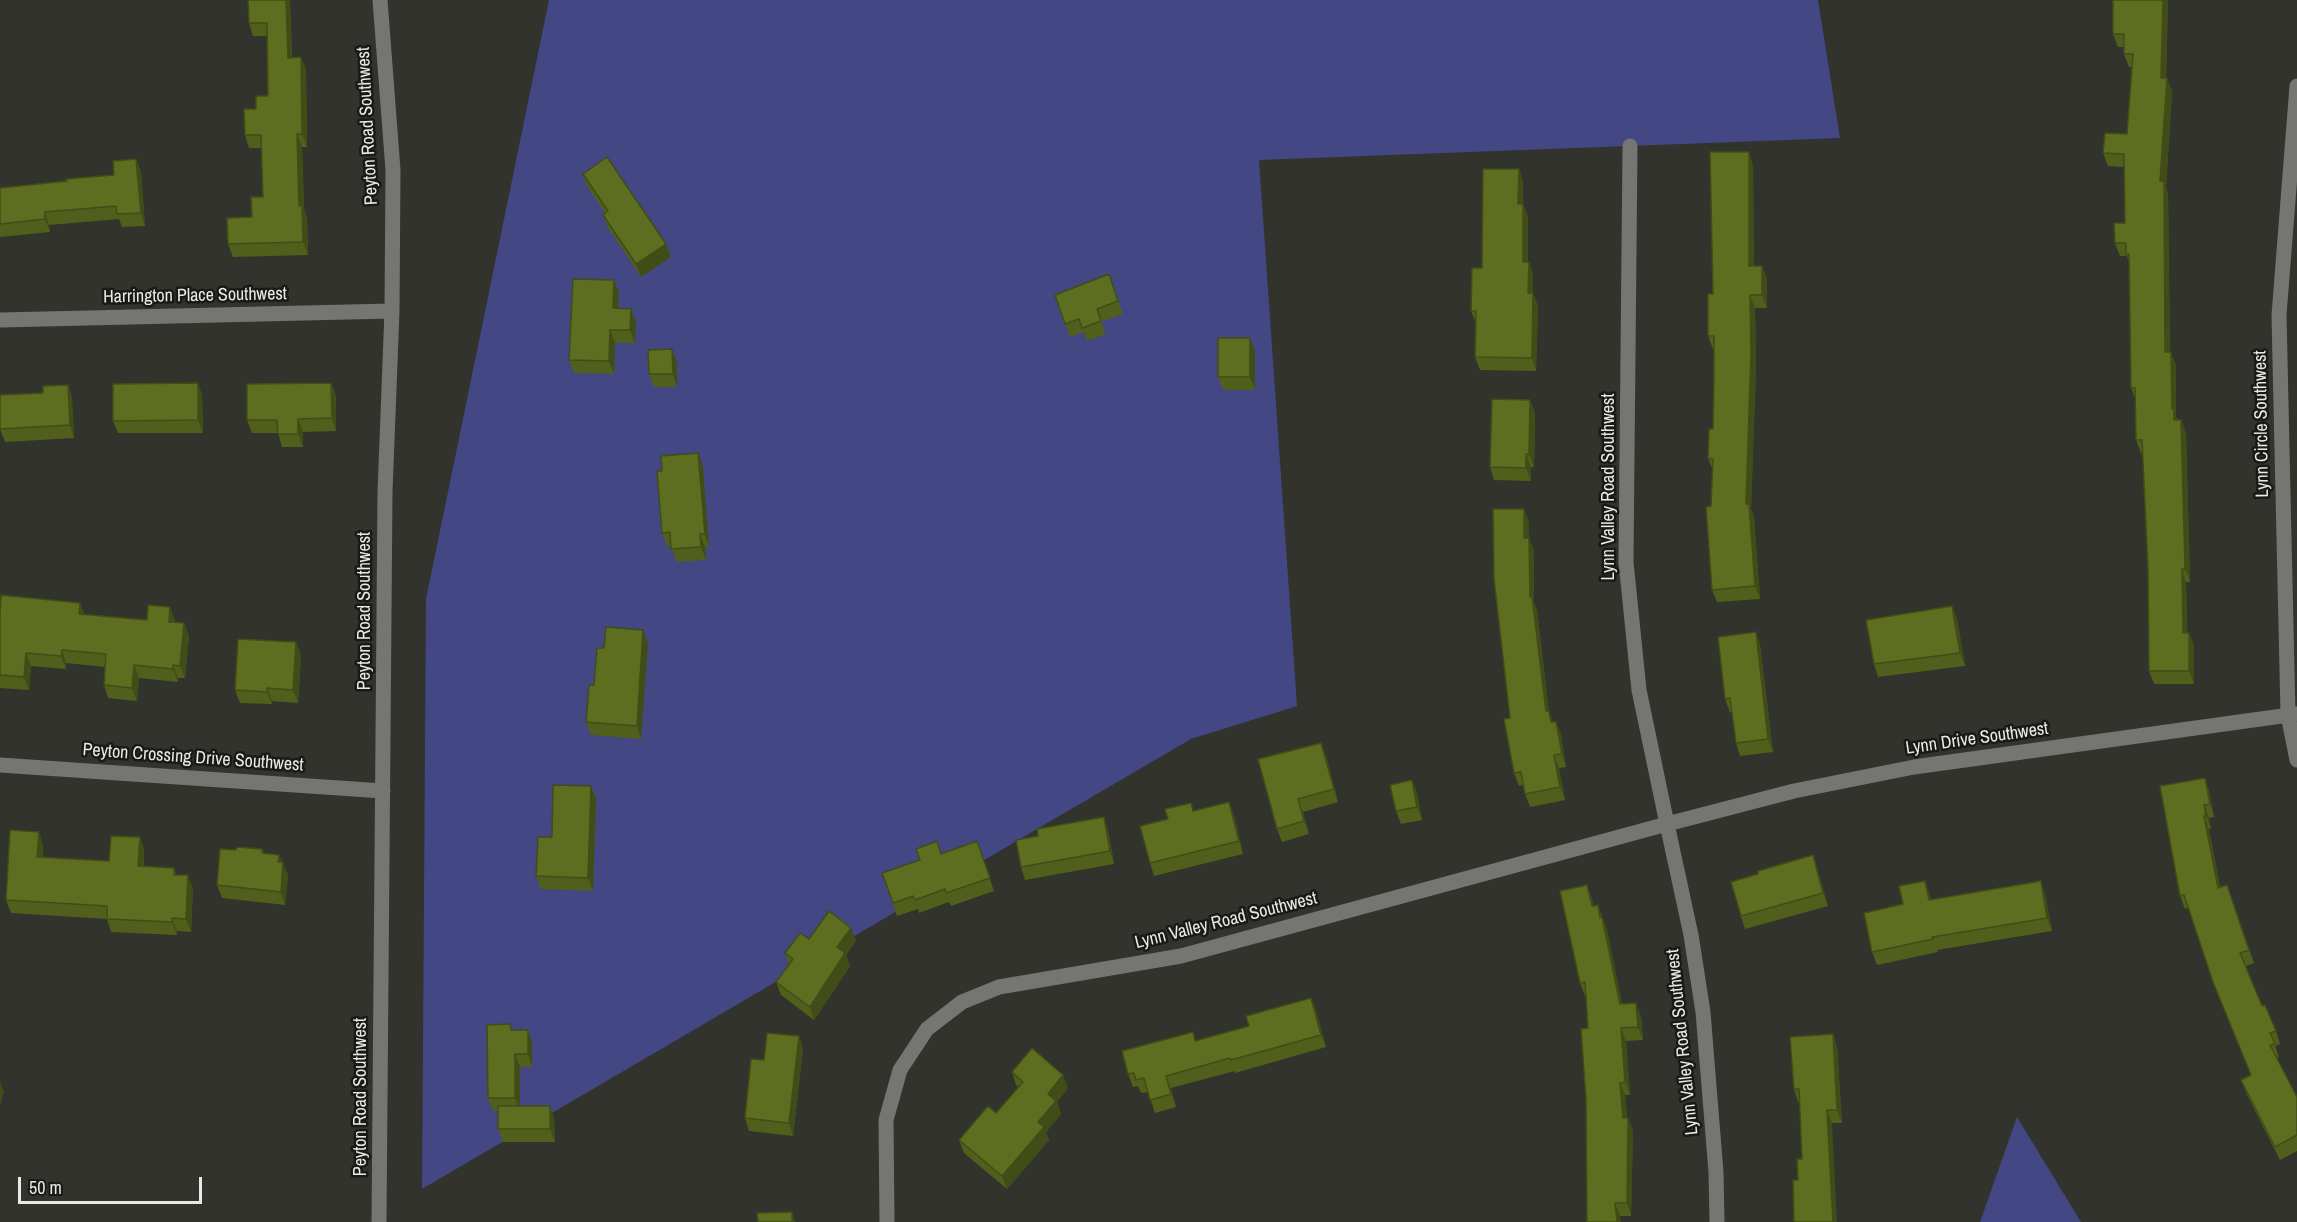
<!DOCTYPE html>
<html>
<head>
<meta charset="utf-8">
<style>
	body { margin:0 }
	#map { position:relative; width:2297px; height:1222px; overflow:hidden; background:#31332c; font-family:"Archivo Narrow",sans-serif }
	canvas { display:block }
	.scale { position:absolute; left:18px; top:1177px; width:184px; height:27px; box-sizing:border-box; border:3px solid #e8eae6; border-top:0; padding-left:8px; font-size:18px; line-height:21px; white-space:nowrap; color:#e8eae6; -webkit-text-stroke:4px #191a17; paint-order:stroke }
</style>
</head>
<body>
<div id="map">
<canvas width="2297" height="1222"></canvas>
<div class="scale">50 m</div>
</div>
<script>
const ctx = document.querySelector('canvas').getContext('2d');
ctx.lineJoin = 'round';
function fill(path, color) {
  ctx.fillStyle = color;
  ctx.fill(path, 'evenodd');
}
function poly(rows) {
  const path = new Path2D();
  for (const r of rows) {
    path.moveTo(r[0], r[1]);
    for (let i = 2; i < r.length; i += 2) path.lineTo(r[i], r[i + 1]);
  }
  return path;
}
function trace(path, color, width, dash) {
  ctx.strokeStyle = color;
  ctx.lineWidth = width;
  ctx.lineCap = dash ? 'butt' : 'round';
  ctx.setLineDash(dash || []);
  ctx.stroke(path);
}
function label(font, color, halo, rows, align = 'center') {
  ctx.font = font + ' "Archivo Narrow",sans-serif';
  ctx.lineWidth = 5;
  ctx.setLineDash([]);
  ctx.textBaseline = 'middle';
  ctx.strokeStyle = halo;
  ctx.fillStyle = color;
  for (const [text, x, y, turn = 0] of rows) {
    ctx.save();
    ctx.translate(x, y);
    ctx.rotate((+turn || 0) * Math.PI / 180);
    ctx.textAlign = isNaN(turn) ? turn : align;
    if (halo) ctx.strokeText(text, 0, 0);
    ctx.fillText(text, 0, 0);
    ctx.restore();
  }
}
const green = poly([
	[549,0,1818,0,1840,138,1259,160,1297,706,1191,739,422,1189,426,599],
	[2017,1117,2081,1222,1980,1222]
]);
const minor = poly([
	[2297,86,2279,315,2288,715,2297,760],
	[1630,146,1626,562,1639,690,1667,824,1794,791,1914,767,2297,714],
	[0,320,392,311],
	[0,765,383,791],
	[379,1222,385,492,392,311,393,170,380,0],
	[887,1222,886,1120,900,1070,927,1029,962,1002,999,987,1181,956,1667,824,1691,935,1703,1012,1716,1172,1717,1222]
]);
const wall = poly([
	[248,0,290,0,292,57,301,57,306,70,307,147,302,147,304,209,307,219,308,255,233,257,228,244,252,217,263,197,261,148,249,148,245,135,256,109,268,96,267,36,253,36,249,23],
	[2113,0,2168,0,2166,78,2167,78,2172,91,2166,187,2168,194,2170,352,2176,365,2176,417,2178,420,2181,420,2186,433,2190,582,2186,582,2187,633,2189,633,2194,646,2194,684,2154,684,2149,671,2148,570,2143,453,2141,453,2136,440,2135,398,2131,388,2129,262,2127,256,2120,256,2115,243,2125,223,2124,167,2108,166,2103,153,2127,134,2132,67,2129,67,2124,54,2124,47,2118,47,2113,34],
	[136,159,141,172,145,226,122,227,119,219,49,225,50,232,0,237,0,188,114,175],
	[1753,165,1754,266,1762,266,1767,279,1767,308,1755,308,1756,366,1751,509,1754,517,1760,599,1717,602,1712,590,1711,506,1713,471,1708,458,1713,429,1714,349,1713,349,1708,336,1713,294],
	[1519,169,1523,182,1523,204,1528,217,1528,262,1529,262,1533,275,1533,293,1538,306,1536,371,1480,370,1475,357,1476,323,1471,311,1482,268],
	[583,174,671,257,641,277,608,228,603,215,605,213,587,186],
	[1109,274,1123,314,1101,322,1106,334,1087,341,1084,332,1070,337,1055,295],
	[619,293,618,308,631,309,636,322,635,343,615,343,614,374,574,373,569,360],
	[1250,338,1255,351,1255,390,1223,390,1218,377],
	[677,362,677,387,654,387,649,374],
	[198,383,202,396,203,433,118,433,113,421],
	[331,383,336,396,336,431,303,432,303,447,282,447,278,433,252,433,247,420],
	[68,385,72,398,74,438,5,442,0,429,43,393],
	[1530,400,1535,413,1534,467,1531,467,1531,481,1494,480,1490,467],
	[703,466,709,547,705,547,706,560,676,562,671,546,667,546,662,533],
	[1529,522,1529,538,1534,551,1534,603,1537,610,1549,713,1553,722,1556,722,1561,735,1566,767,1559,768,1565,800,1530,807,1525,794,1523,785,1519,786,1514,773,1510,718],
	[80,603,84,614,147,620,175,620,175,622,184,623,189,636,185,678,178,678,178,682,139,678,137,701,108,698,104,685,105,667,66,663,66,669,31,666,29,690,0,688,0,613],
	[1952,606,1957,619,1965,666,1878,677,1874,664],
	[643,630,648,643,641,739,591,735,586,722,594,685],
	[1756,632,1760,645,1773,752,1740,756,1736,743,1732,712,1730,712,1725,699],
	[301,655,298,703,272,701,272,704,240,703,235,690],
	[1326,756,1338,802,1303,812,1309,834,1282,842,1277,829],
	[2205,778,2209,791,2214,817,2209,818,2211,829,2209,829,2220,887,2227,885,2254,963,2246,966,2262,1006,2276,1031,2280,1044,2275,1046,2279,1057,2277,1058,2297,1097,2297,1151,2280,1160,2246,1093,2241,1080,2251,1075,2218,995,2189,908,2185,909,2180,896],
	[1412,780,1417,793,1422,820,1401,824,1396,811],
	[591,786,596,799,593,891,541,889,536,876,552,837],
	[1194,811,1234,815,1243,854,1154,876,1150,863,1168,819],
	[1108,830,1114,864,1025,880,1021,867],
	[140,837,144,850,144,867,174,868,176,875,193,888,191,932,177,931,177,935,111,932,107,919,11,913,6,900,43,845,43,857,109,861],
	[977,841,994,891,951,906,949,902,919,913,918,909,897,916,882,873],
	[262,849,264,853,279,855,288,875,285,905,222,898,217,885,236,850],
	[1817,868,1828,906,1745,929,1741,916,1758,874],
	[1925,881,1931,900,2045,894,2052,931,1937,950,1938,952,1877,965,1872,952],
	[1587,885,1593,906,1598,905,1607,930,1622,1004,1641,1016,1643,1040,1626,1041,1630,1095,1625,1095,1627,1118,1633,1131,1631,1216,1620,1216,1587,1222,1588,1028,1586,996,1585,996,1580,983],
	[809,939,856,941,846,955,850,966,814,1020,781,995,776,982,789,965,785,953],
	[1311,998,1316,1011,1326,1047,1235,1073,1235,1071,1171,1088,1176,1107,1155,1113,1148,1092,1141,1093,1138,1086,1133,1087,1128,1074,1196,1041,1249,1026],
	[512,1030,532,1043,532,1067,520,1067,520,1106,550,1106,554,1119,555,1142,503,1142,498,1129,498,1111,493,1111,488,1098],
	[799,1036,803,1049,793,1136,749,1131,745,1118,764,1060],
	[1837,1047,1842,1123,1832,1123,1798,1180,1802,1159,1800,1102,1798,1102,1794,1089],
	[1012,1072,1068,1088,1057,1102,1061,1114,1046,1132,1049,1140,1007,1189,964,1153,959,1140,996,1113,1019,1087,1016,1085]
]);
const shadedWall = poly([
	[286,0,290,0,292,71,288,58],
	[2163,0,2168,0,2166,91,2161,78],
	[301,57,306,70,307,147,302,134],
	[2167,78,2172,91,2166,187,2168,194,2170,365,2165,352,2160,181],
	[297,134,302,147,304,209,307,219,308,255,303,242,299,206],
	[1749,152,1753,165,1754,279,1749,266],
	[136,159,141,172,145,226,141,213],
	[1519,169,1523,182,1523,217,1518,204],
	[1523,204,1528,217,1528,275,1523,262],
	[45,212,49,225,50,232,45,219],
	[666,244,671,257,641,277,636,264],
	[1529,262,1533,275,1533,306,1528,293],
	[1762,266,1767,279,1767,308,1762,295],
	[614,280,619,293,617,321,613,308],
	[1533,293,1538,306,1536,371,1532,358],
	[1750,295,1755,308,1756,366,1751,509,1754,517,1760,599,1755,586,1746,504],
	[631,309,636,322,635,343,630,330],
	[610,330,615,343,614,374,609,361],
	[1250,338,1255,351,1255,390,1250,377],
	[672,349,677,362,677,387,673,374],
	[2171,352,2176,365,2176,417,2178,422,2174,420,2172,409],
	[198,383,202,396,203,433,198,420],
	[331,383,336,396,336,431,332,418],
	[68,385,72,398,74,438,70,425],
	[1530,400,1535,413,1534,467,1529,454],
	[298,419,303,432,303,447,298,434],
	[2181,420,2186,433,2190,582,2185,569],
	[698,453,703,466,709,547,705,534],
	[1526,454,1531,467,1531,481,1526,468],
	[1524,509,1529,522,1529,551,1524,538],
	[700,534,705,547,706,560,701,547],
	[1529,538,1534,551,1534,603,1537,610,1549,713,1553,724,1556,735,1546,711,1530,597],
	[2182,569,2186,582,2188,646,2183,633],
	[80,603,84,616,79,614],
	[1952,606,1957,619,1965,666,1960,653],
	[170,607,175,620,174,635,169,622],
	[184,623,189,636,185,678,180,666],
	[643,630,648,643,641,739,637,726],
	[1756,632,1760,645,1773,752,1768,739],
	[2189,633,2194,646,2194,684,2189,671],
	[296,642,301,655,298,703,293,690],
	[62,650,66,663,66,669,61,656],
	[26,653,31,666,29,690,24,677],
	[134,665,139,678,137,701,132,688],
	[173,665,178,678,178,682,173,669],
	[267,688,272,701,272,704,267,692],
	[1556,722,1561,735,1566,767,1562,754],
	[1321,743,1326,756,1338,802,1334,789],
	[1554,755,1559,768,1565,800,1560,787],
	[2205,778,2209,791,2214,817,2210,804],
	[1412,780,1417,793,1422,820,1417,807],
	[591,786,596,799,593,891,588,878],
	[1298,799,1303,812,1309,834,1304,821],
	[1229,802,1234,815,1243,854,1239,841],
	[2204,805,2209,818,2211,829,2206,816],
	[2204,816,2209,829,2223,901,2218,888],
	[1104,817,1108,830,1114,864,1110,851],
	[39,832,43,845,42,870,37,857],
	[140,837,144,850,143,879,138,866],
	[279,855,288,875,285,905,281,892,278,862],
	[1813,855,1817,868,1828,906,1823,893],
	[188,875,193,888,191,932,186,919],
	[1925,881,1929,894,1934,913,1929,900],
	[2041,881,2045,894,2052,931,2047,918],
	[1587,885,1592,898,1596,919,1592,906],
	[1598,905,1607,930,1625,1017,1620,1004],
	[172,918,177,931,177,935,172,922],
	[851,928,856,941,846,955,850,966,814,1020,810,1007,837,947],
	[1311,998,1316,1011,1326,1047,1321,1035],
	[1636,1003,1641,1016,1643,1040,1638,1027],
	[1621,1028,1626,1041,1630,1095,1625,1082],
	[528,1030,532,1043,532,1067,528,1054],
	[1833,1034,1837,1047,1842,1123,1837,1110],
	[799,1036,803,1049,793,1136,789,1123],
	[515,1054,520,1067,520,1111,515,1098],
	[1063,1075,1068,1088,1057,1102,1061,1114,1046,1132,1049,1140,1007,1189,1002,1176,1038,1122,1048,1094],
	[1166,1076,1171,1088,1176,1107,1171,1094],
	[0,1081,4,1092,0,1106],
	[1620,1083,1625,1095,1628,1127,1628,1118,1633,1131,1631,1216,1627,1203,1623,1118],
	[550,1106,554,1119,555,1142,550,1129],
	[1827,1110,1832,1123,1837,1222,1833,1222],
	[1615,1203,1620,1216,1621,1222,1617,1222],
	[792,1212,795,1222,792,1222]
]);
const building = poly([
	[248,0,286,0,288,58,301,57,302,134,297,134,299,206,302,206,303,242,228,244,227,218,252,217,251,197,263,197,261,135,245,135,244,109,256,109,256,96,268,96,267,23,249,23,248,0],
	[2113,0,2163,0,2161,78,2167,78,2160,181,2164,181,2165,352,2171,352,2172,409,2174,409,2174,420,2181,420,2185,569,2182,569,2183,633,2189,633,2189,671,2149,671,2148,570,2142,440,2136,440,2135,388,2131,388,2129,254,2126,255,2126,243,2115,243,2114,223,2125,223,2124,154,2103,153,2105,133,2127,134,2133,54,2124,54,2124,34,2113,34,2113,0],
	[1710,152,1749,152,1749,266,1762,266,1762,295,1750,295,1751,353,1746,504,1749,504,1755,586,1712,590,1706,507,1711,506,1713,459,1708,458,1709,429,1713,429,1714,377,1714,336,1708,336,1708,294,1713,294,1710,152],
	[607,157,666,244,636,264,603,215,608,211,583,174,607,157],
	[136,159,141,213,117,214,116,206,45,212,45,219,0,224,0,188,67,181,66,179,114,175,113,161,136,159],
	[1483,169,1519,169,1518,204,1523,204,1523,262,1529,262,1528,293,1533,293,1532,358,1475,357,1476,311,1471,311,1472,268,1482,268,1483,169],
	[1109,274,1118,301,1097,309,1101,321,1082,328,1079,319,1065,324,1055,295,1109,274],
	[573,279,614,280,613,308,631,309,630,330,610,330,609,361,569,360,573,279],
	[1218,338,1250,338,1250,377,1218,377,1218,338],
	[672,349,673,374,649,374,648,350,672,349],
	[198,383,198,420,113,421,113,384,198,383],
	[331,383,332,418,298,419,298,434,278,434,277,420,247,420,247,384,331,383],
	[68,385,70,425,0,429,0,395,43,393,43,386,68,385],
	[1492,399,1530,400,1529,454,1526,454,1526,468,1490,467,1492,399],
	[698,453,705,534,700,534,701,547,671,549,670,532,662,533,657,471,662,471,661,456,698,453],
	[1493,509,1524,509,1524,538,1529,538,1530,597,1532,597,1546,711,1549,711,1551,722,1556,722,1562,754,1554,755,1560,787,1525,794,1521,772,1514,773,1504,719,1510,718,1494,579,1493,509],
	[1,595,80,603,79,614,147,620,148,605,170,607,169,622,184,623,180,666,173,665,173,669,134,665,132,688,104,685,106,654,62,650,61,656,26,653,24,677,0,675,0,613,1,595],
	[1952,606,1960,653,1874,664,1866,620,1952,606],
	[606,627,643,630,637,726,586,722,589,685,594,685,597,648,604,648,606,627],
	[1756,632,1768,739,1736,743,1730,698,1725,699,1718,637,1756,632],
	[238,639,296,642,293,690,267,688,267,692,235,690,238,639],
	[1321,743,1334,789,1298,799,1304,821,1277,829,1258,759,1321,743],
	[2205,778,2210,804,2204,805,2206,816,2204,816,2218,888,2227,885,2249,950,2240,953,2262,1006,2265,1005,2276,1031,2270,1033,2275,1044,2270,1045,2297,1097,2297,1135,2275,1147,2241,1080,2251,1075,2213,982,2184,895,2180,896,2160,786,2205,778],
	[1412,780,1417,807,1396,811,1390,785,1412,780],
	[553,785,591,786,588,878,536,876,538,837,552,837,553,785],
	[1229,802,1239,841,1150,863,1140,826,1168,819,1165,809,1191,803,1193,811,1229,802],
	[1104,817,1110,851,1021,867,1016,840,1038,836,1037,829,1104,817],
	[10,830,39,832,37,857,109,861,111,836,140,837,138,866,174,868,174,875,188,875,186,919,172,918,172,922,107,919,107,906,6,900,10,830],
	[937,841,941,854,977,841,990,878,946,893,945,889,915,900,913,896,893,903,882,873,920,860,916,849,937,841],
	[237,847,262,849,262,853,279,855,278,862,283,862,281,892,217,885,220,849,236,850,237,847],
	[1813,855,1823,893,1741,916,1731,882,1758,874,1758,871,1813,855],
	[1925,881,1929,900,2041,881,2047,918,1932,937,1933,939,1872,952,1864,913,1903,904,1899,886,1925,881],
	[1587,885,1592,906,1598,905,1600,918,1602,917,1620,1004,1636,1003,1638,1027,1621,1028,1625,1082,1620,1083,1623,1118,1628,1118,1627,1203,1615,1203,1617,1222,1587,1222,1586,1099,1581,1029,1588,1028,1585,982,1580,983,1560,891,1587,885],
	[829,911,851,928,837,947,845,953,810,1007,776,982,793,959,785,953,800,933,809,939,829,911],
	[1311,998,1321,1035,1231,1060,1230,1058,1166,1076,1171,1094,1150,1100,1144,1078,1136,1080,1134,1073,1128,1074,1122,1051,1193,1032,1195,1041,1249,1026,1246,1016,1311,998],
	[510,1024,511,1030,528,1030,528,1054,515,1054,515,1098,488,1098,487,1025,510,1024],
	[767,1033,799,1036,789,1123,745,1118,751,1059,764,1060,767,1033],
	[1833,1034,1837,1110,1827,1110,1833,1222,1794,1222,1793,1180,1798,1180,1797,1159,1802,1159,1799,1089,1794,1089,1790,1037,1833,1034],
	[1032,1048,1063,1075,1048,1094,1056,1101,1038,1122,1044,1127,1002,1176,959,1140,988,1106,996,1113,1023,1082,1012,1072,1032,1048],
	[498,1106,550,1106,550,1129,498,1129,498,1106],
	[792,1212,792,1222,758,1222,757,1213,792,1212]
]);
const streetNames = [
	["Peyton Road Southwest",368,126,-93],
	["Harrington Place Southwest",195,296,-1],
	["Lynn Circle Southwest",2262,424,-91],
	["Lynn Valley Road Southwest",1609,487,-90],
	["Peyton Road Southwest",365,611,-90],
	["Lynn Drive Southwest",1977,739,-8],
	["Peyton Crossing Drive Southwest",193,758,4],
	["Lynn Valley Road Southwest",1226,921,-14],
	["Lynn Valley Road Southwest",1683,1042,-96],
	["Peyton Road Southwest",361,1097,-90]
];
fill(green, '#434783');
trace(minor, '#757672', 15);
fill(wall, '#505f1c');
fill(shadedWall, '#414d17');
fill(building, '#5d6e21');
trace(building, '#414d17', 1.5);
label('18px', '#e8eae6', '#191a17', streetNames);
</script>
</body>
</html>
